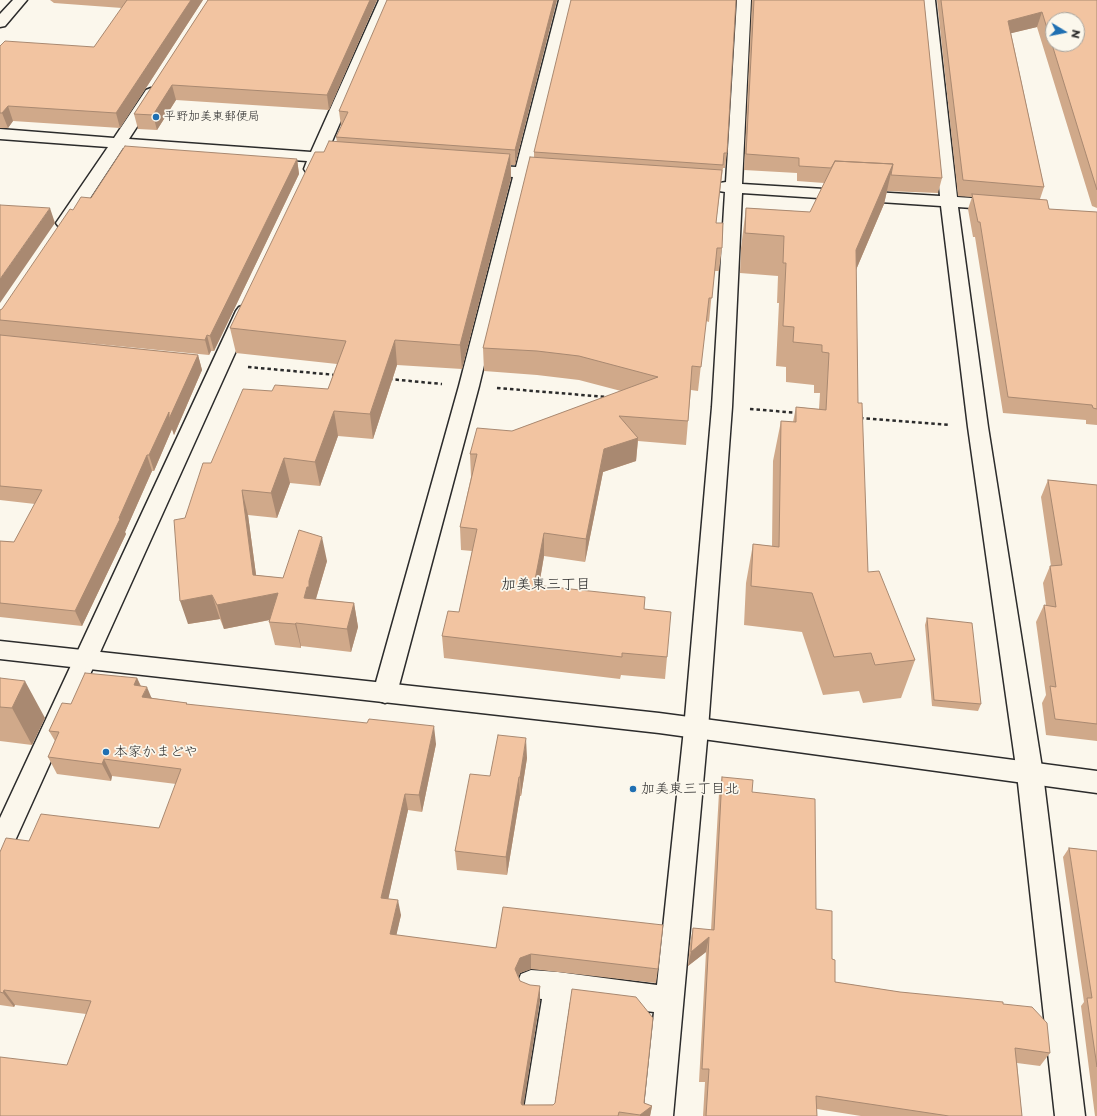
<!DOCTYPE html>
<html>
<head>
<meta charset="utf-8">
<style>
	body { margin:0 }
	#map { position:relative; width:1097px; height:1116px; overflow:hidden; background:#fbf7ec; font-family:"Playpen Sans",sans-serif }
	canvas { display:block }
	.north { position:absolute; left:1045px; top:12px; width:40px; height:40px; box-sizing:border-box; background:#fbf7ec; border:1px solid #a8a59f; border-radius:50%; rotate:100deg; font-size:11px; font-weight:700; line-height:16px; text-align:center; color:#2b2b2b }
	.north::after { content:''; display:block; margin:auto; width:14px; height:18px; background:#1f6fb2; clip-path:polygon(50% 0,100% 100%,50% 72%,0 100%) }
</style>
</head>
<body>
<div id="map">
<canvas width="1097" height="1116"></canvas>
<div class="north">N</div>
</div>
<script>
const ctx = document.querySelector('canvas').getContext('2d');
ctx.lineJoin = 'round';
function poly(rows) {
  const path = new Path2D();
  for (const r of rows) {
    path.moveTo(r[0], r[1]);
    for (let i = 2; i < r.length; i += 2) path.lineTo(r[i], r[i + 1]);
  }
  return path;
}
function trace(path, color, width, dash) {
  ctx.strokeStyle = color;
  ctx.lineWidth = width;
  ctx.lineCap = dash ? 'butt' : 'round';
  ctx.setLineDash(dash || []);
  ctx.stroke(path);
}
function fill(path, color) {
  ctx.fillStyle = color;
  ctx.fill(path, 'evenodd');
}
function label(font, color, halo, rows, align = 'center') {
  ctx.font = font + ' "Playpen Sans","Klee One",sans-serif';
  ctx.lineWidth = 3.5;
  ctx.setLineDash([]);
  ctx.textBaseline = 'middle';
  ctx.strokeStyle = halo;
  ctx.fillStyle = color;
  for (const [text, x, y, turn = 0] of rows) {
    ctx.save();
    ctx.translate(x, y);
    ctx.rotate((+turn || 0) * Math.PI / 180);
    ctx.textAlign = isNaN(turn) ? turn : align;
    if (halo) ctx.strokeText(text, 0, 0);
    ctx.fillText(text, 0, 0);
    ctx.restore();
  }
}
const path = poly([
	[248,367,336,375],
	[389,379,442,384],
	[497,388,607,397],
	[750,409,799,413],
	[860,418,950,425]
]);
const street = poly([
	[379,0,393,0,327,153,348,156,350,159,348,162,342,164,323,162,318,172,312,174,306,172,304,169,307,161,123,148,71,227,65,228,59,227,56,223,108,147,0,139,0,129,114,138,146,90,151,88,156,90,159,93,129,139,311,152,379,0],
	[559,0,573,0,532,169,555,170,561,172,563,175,561,178,555,180,529,178,479,386,397,693,393,700,385,703,377,700,373,693,459,386,513,177,482,175,476,173,474,170,476,167,482,165,516,167,559,0],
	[737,0,751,0,742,184,940,196,921,0,935,0,957,197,1000,200,1006,201,1008,205,1006,209,1000,210,958,207,988,427,1043,774,1085,1116,1055,1116,1017,774,968,427,941,206,742,193,732,407,708,729,673,1116,643,1116,654,1012,570,1002,553,1116,523,1116,542,999,531,998,521,994,517,984,521,974,531,970,558,972,657,985,684,729,712,407,725,192,713,190,711,187,713,184,726,182,737,0],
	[245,305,251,307,254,311,9,854,0,858,0,818,236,311,239,307,245,305]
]);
const secondary = poly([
	[13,0,27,0,5,26,0,27,0,14,13,0],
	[0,641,659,713,1097,771,1097,793,659,733,0,659,0,641]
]);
const wall = poly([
	[50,0,203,0,120,128,13,121,8,128,0,128,0,46,94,47,122,8,54,3],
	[208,0,377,0,329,110,176,100,157,130,138,129,134,114],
	[557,0,515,165,511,165,511,178,462,369,397,365,373,439,338,436,320,486,290,483,277,518,248,515,256,575,283,578,327,561,316,599,354,603,358,627,351,652,301,646,301,648,275,645,269,622,270,620,224,629,220,619,188,624,185,518,211,463,272,391,328,389,337,364,236,353,230,328,324,152,337,142,336,137,342,126,341,126,339,111],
	[752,0,924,0,942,178,938,193,887,191,884,204,856,270,858,403,868,572,915,660,901,698,863,703,859,691,823,695,802,632,744,625,746,583,753,544,772,546,773,461,781,421,793,422,796,407,819,409,820,393,814,393,814,385,786,382,786,367,776,366,779,303,777,303,778,276,740,273,741,248,746,208,810,212,824,183,797,181,797,173,744,170],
	[937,0,1097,0,1097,208,1092,206,1037,27,1011,33,1044,187,1040,199,1049,209,1097,212,1097,425,1086,424,1086,420,1003,413,975,237,973,237,968,209,972,197,958,196],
	[534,152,727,153,725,168,723,168,716,223,722,248,719,271,714,271,709,322,706,321,698,391,691,390,688,421,686,445,638,441,636,461,603,472,585,562,544,556,539,586,644,610,667,657,665,679,621,675,620,679,444,658,442,636,459,612,472,551,461,550,460,527,471,477,470,454,512,431,621,391,579,380,537,375,484,371,483,348,534,157],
	[297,159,299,174,214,351,211,351,209,355,66,341,198,355,202,370,174,435,172,429,154,471,152,471,125,532,126,534,82,626,0,617,0,541,14,542,35,504,0,500,0,310,2,309,73,210,91,198],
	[1048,480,1097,485,1097,741,1046,735,1042,703,1046,695,1036,622,1044,605,1046,605,1043,583,1050,566,1051,566,1041,497],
	[927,618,981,704,978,711,932,706,925,625],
	[0,678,45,718,32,745,0,741],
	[137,678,141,686,152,698,187,703,187,704,436,744,422,812,408,810,388,899,401,915,396,935,658,969,656,983,531,969,520,973,518,977,520,981,540,1000,523,1105,644,1103,652,1106,650,1116,0,1116,67,1065,86,1014,15,1005,14,1007,0,1005,0,852,29,841,159,828,176,784,112,776,111,781,57,774,48,757,55,741,49,731,71,704],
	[527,758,521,796,520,796,507,875,457,870,455,851,490,776],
	[722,777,752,792,816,909,832,959,835,982,900,992,1003,1004,1050,1053,1040,1066,1017,1063,1022,1116,861,1116,817,1109,817,1116,703,1116,705,1082,699,1082,706,952,688,966,690,943,693,928,711,930,719,793],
	[1069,848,1097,851,1097,1116,1095,1116,1081,1006,1084,1002,1063,857]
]);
const shadedWall = poly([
	[191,0,203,0,120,128,116,113],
	[370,0,377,0,329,110,327,95],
	[554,0,557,0,515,165,515,150],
	[1042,12,1037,27,1004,35,1008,21],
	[172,85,176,100,157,130,153,115],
	[8,106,13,121,8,128,2,113],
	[510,154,511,178,462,369,460,345],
	[297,159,299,174,214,351,210,336],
	[893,164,884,204,847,291,856,250],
	[50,208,55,223,0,303,0,279],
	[207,335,211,351,209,355,205,340],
	[395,340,397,365,373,439,370,414],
	[198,355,202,370,174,435,172,429,154,471,149,455,169,412],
	[334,411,338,436,320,486,315,462],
	[638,438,636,461,603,472,585,562,586,539,604,449],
	[147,455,152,471,125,532,126,534,82,626,75,611,119,518],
	[284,458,290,483,277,518,271,493],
	[242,490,248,515,259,597,278,593,284,617,224,629,217,605,253,575],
	[544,533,544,556,535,608,534,585],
	[322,537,327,561,314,605,304,598],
	[212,595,220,619,188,624,180,601],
	[354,603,358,627,351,652,347,629],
	[296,623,301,646,301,648,295,624],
	[137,678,144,694,147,687,154,704,142,703,134,685],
	[25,681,45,718,32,745,12,708],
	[434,726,436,744,422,812,419,795],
	[526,738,527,758,521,796,520,777],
	[104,759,112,776,111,781,102,764],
	[519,777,520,796,507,875,506,857],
	[405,794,408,810,385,914,381,898],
	[398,900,401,915,393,950,390,934],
	[709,937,706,952,688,966,691,952],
	[531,954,531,969,520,973,516,983,515,969,520,958],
	[540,986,540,1000,522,1116,521,1103],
	[4,990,15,1005,14,1007,3,993],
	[652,1106,650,1116,640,1116,640,1115]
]);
const building = poly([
	[127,0,191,0,116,113,8,106,2,113,0,113,0,46,5,41,94,47,127,0],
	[208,0,370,0,327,95,172,85,153,115,134,114,208,0],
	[387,0,554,0,515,150,336,137,348,112,339,111,387,0],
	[571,0,736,0,727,153,724,153,723,165,534,152,571,0],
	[754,0,924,0,942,178,891,175,893,164,835,161,831,168,799,166,799,158,746,154,754,0],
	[941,0,1097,0,1097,190,1042,12,1008,21,1044,187,963,180,941,0],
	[1053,20,1077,20,1077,44,1053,44,1053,20],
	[329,141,510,154,460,345,395,340,370,414,334,411,315,462,284,458,271,493,242,490,253,575,283,578,299,530,322,537,309,581,309,587,307,587,304,598,354,603,347,629,296,623,295,624,269,622,278,593,217,605,212,595,180,601,174,520,185,518,203,463,211,463,243,389,272,391,275,385,328,389,346,341,230,328,315,152,324,152,329,141],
	[125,146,297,159,210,336,207,335,205,340,0,320,0,310,2,309,70,209,73,210,81,197,91,198,125,146],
	[530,157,722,170,716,223,723,223,722,248,717,248,712,298,709,298,701,367,692,366,688,421,619,416,638,438,604,449,586,539,544,533,534,585,645,597,644,609,671,612,667,657,622,653,622,657,442,636,448,611,459,612,477,529,460,527,477,454,470,454,477,428,512,431,658,377,579,356,537,351,483,348,530,157],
	[835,161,893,164,856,250,858,403,862,403,868,572,879,571,915,660,875,665,871,653,834,657,812,593,751,586,753,544,779,547,781,421,796,422,796,407,826,410,829,353,822,352,822,345,793,342,794,327,783,326,786,263,783,263,784,236,745,233,746,208,810,212,835,161],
	[972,194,1047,200,1049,209,1097,212,1097,409,1093,408,1092,405,1008,397,980,222,978,222,972,194],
	[0,205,50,208,0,279,0,205],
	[0,335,198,355,169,419,169,412,149,455,147,455,119,518,120,519,75,611,0,603,0,541,14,542,42,490,0,486,0,335],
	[1048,480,1097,485,1097,724,1055,719,1050,686,1056,687,1044,605,1056,607,1050,566,1062,565,1048,480],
	[927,618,972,623,981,704,934,700,927,618],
	[85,673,137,678,134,685,147,687,142,697,187,703,186,704,367,723,369,719,434,726,419,795,405,794,381,898,398,900,390,934,496,948,503,907,663,925,658,969,531,954,520,958,515,969,520,981,530,985,540,986,521,1103,522,1105,553,1105,555,1103,572,989,636,997,653,1018,644,1103,652,1106,640,1115,619,1112,618,1116,0,1116,0,1057,67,1065,91,1001,4,990,3,993,0,992,0,852,6,838,29,841,41,814,159,828,181,769,104,759,102,764,48,757,59,732,49,731,62,703,71,704,85,673],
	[0,678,25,681,12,708,0,707,0,678],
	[498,735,526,738,520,777,519,777,506,857,455,851,470,774,490,776,498,735],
	[722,777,753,780,752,792,815,799,816,909,832,911,832,959,835,960,835,982,900,992,1003,1002,1003,1004,1032,1007,1047,1023,1050,1053,1015,1048,1022,1116,949,1116,816,1096,817,1116,706,1116,709,1069,702,1069,709,937,691,952,693,928,714,930,722,777],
	[1069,848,1097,851,1097,1067,1087,998,1092,998,1069,848]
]);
const markers = [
	[156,117,4,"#1f6fb2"],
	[106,752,4,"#1f6fb2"],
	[633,789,4,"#1f6fb2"]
];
const farPoinames = [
	["平野加美東郵便局",164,117]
];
const poiNames = [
	["本家かまどや",114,752],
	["加美東三丁目北",641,789]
];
const neighbourhoodNames = [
	["加美東三丁目",546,585]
];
trace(street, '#2b2b2b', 3);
trace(secondary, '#2b2b2b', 3);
trace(path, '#2b2b2b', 2.5, [3.5, 3]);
fill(street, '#fbf7ec');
fill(secondary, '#fbf7ec');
fill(wall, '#d0a98a');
fill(shadedWall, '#a98971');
fill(building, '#f2c4a1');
trace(building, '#a98971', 1);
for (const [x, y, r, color] of markers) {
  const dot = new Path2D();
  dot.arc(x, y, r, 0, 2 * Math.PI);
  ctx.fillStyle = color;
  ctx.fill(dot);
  trace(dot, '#fbf7ec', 1.5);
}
label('12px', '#2b2b2b', '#fbf7ec', farPoinames, 'left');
label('14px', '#2b2b2b', '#fbf7ec', poiNames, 'left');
label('15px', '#2b2b2b', '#fbf7ec', neighbourhoodNames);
</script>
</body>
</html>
